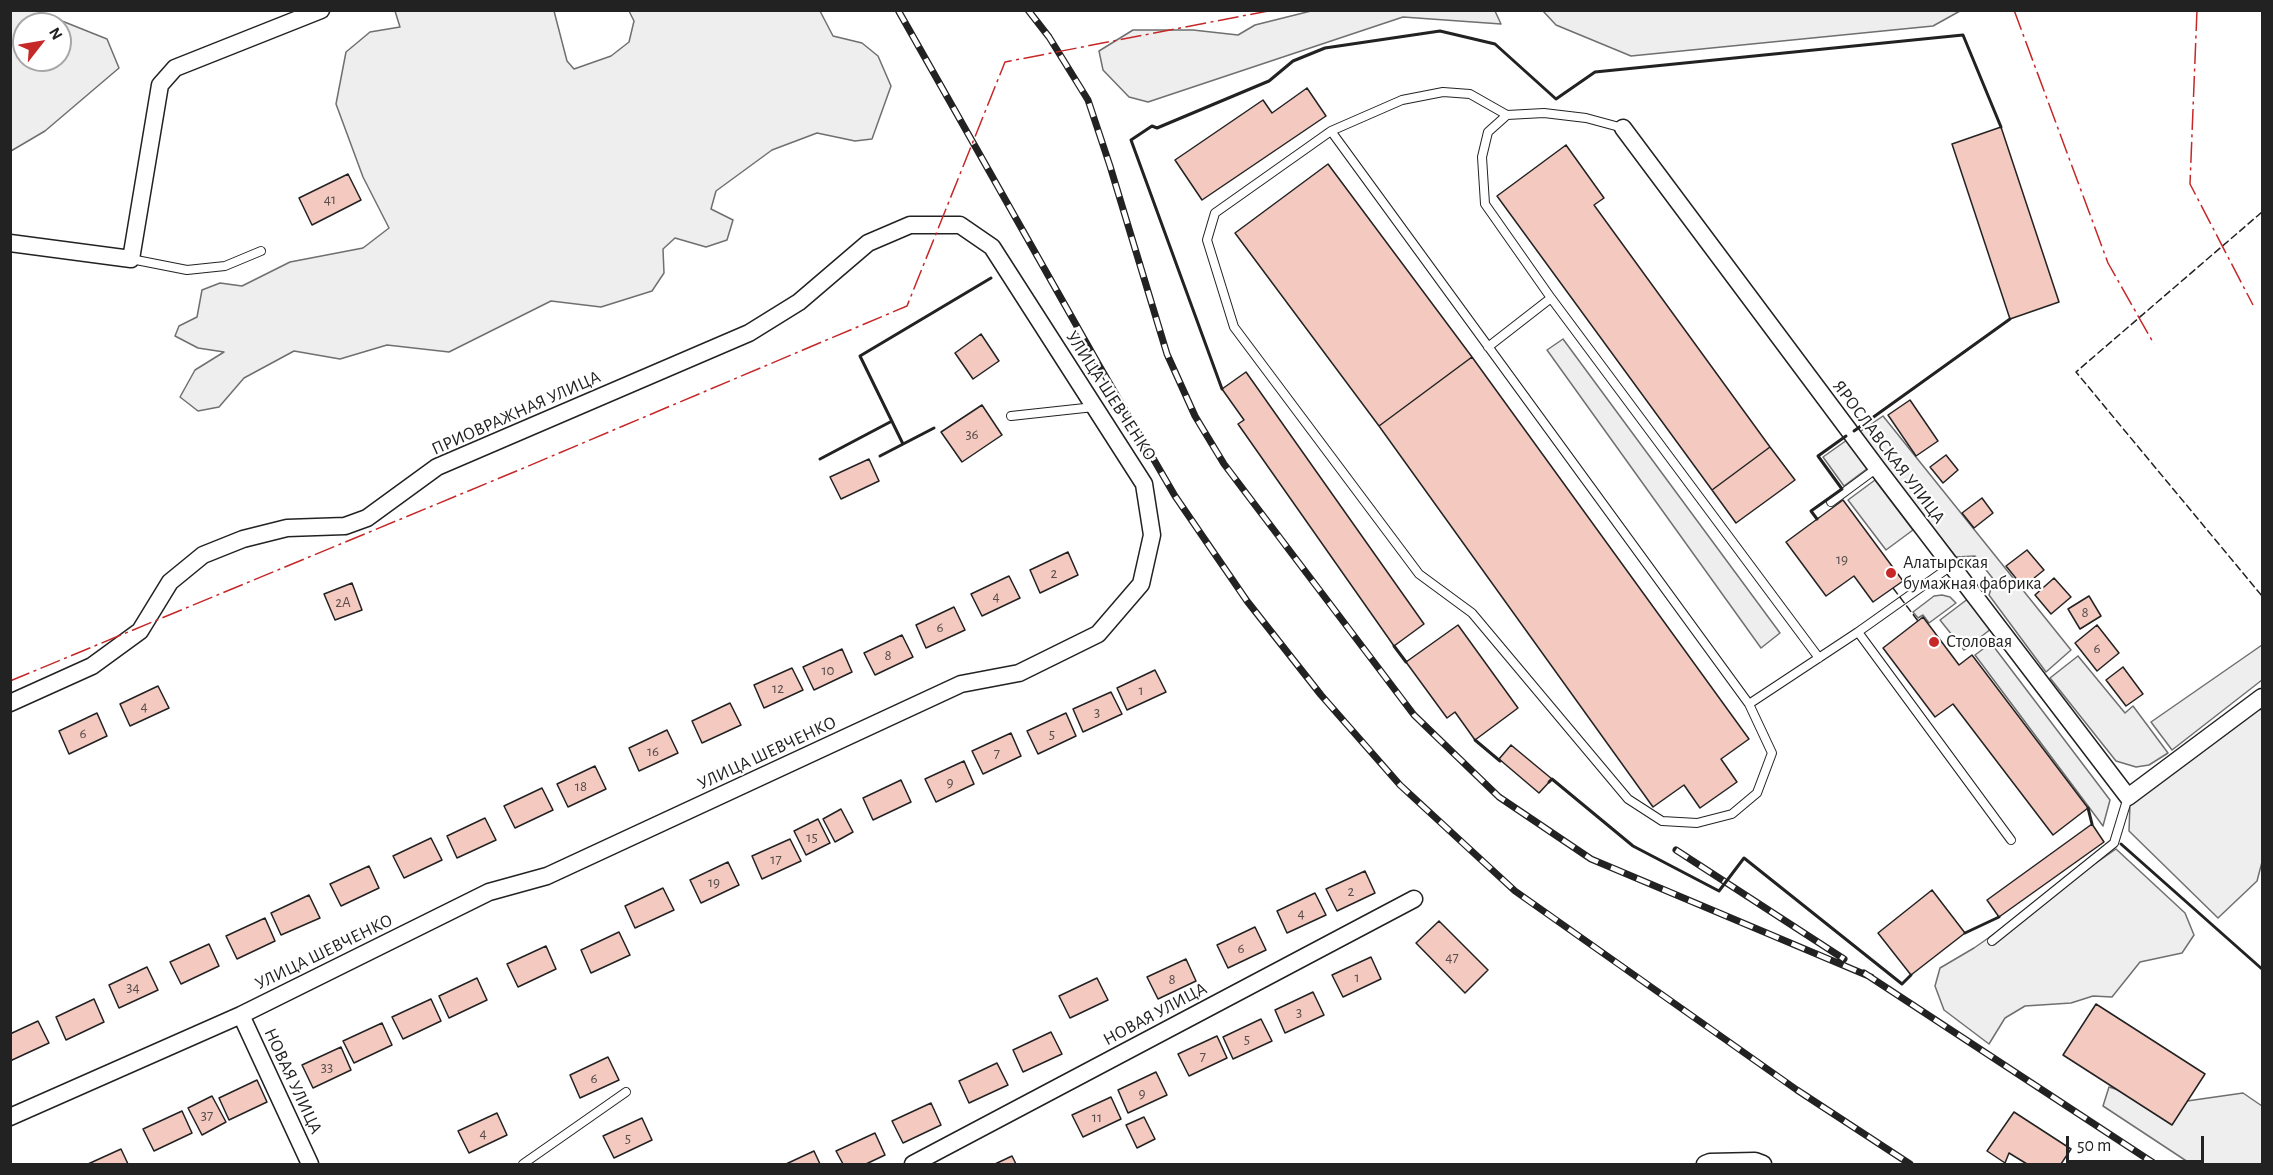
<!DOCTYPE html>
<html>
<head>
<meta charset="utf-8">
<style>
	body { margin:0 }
	#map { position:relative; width:2273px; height:1175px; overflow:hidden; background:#fff; font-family:"Alegreya Sans",sans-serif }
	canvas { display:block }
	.frame { position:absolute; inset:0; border:12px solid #222; pointer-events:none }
	.north { position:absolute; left:12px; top:12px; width:60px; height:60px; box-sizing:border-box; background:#fff; border:2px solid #a7a7a7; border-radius:50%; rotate:59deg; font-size:16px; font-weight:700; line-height:24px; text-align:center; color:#222 }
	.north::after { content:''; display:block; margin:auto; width:21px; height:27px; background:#c62828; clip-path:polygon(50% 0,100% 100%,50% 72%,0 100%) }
	.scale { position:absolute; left:2066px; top:1136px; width:138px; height:27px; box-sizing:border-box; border:3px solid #222; border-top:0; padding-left:8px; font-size:18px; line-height:21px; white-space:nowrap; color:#222; -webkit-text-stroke:4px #fff; paint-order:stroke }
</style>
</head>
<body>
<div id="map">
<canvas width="2273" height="1175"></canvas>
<div class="frame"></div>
<div class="north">N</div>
<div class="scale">50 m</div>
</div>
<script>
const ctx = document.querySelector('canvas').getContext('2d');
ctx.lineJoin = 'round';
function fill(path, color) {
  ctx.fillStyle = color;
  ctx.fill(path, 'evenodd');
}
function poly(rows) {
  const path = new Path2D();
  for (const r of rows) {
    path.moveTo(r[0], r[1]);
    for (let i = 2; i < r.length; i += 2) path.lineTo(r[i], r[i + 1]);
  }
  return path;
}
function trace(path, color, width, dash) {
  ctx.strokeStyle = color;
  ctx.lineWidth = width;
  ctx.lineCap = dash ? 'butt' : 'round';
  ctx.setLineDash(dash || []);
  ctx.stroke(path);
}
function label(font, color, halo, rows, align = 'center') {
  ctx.font = font + ' "Alegreya Sans",sans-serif';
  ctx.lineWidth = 4.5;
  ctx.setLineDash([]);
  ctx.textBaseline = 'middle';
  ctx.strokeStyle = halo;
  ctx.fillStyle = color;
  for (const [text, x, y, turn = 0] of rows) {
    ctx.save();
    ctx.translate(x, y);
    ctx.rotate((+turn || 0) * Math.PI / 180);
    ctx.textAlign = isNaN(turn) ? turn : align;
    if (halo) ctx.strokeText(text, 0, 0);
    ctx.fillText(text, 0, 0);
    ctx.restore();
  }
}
const green = poly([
	[11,10,37,11,107,39,119,68,45,131,11,151,11,10],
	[24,24,60,24,60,60,24,60,24,24],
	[395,11,554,11,567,61,574,69,611,56,629,42,634,21,629,11,820,11,833,36,862,43,878,56,891,86,872,139,855,141,817,133,772,150,716,191,711,209,733,220,727,240,706,247,675,238,663,249,664,273,652,291,601,307,551,301,449,352,387,345,340,359,294,351,244,378,219,407,198,411,180,397,195,370,224,352,198,348,175,336,179,326,197,317,202,290,220,283,242,286,290,262,363,248,389,228,363,177,336,104,346,52,370,32,400,27,395,11],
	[1311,11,1495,11,1501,24,1403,17,1148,102,1129,97,1103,70,1099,51,1133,30,1193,30,1238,35,1255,25,1311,11],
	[1543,11,1960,11,1933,26,1631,56,1556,25,1543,11],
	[1563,339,1780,633,1761,648,1547,350,1563,339],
	[1883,416,2071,650,2046,672,1989,595,1994,580,1975,556,1956,557,1858,433,1883,416],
	[1847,440,1868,468,1844,486,1823,457,1847,440],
	[1875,480,1913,530,1886,550,1848,500,1875,480],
	[1942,595,1950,597,1956,603,1929,623,1923,615,1918,618,1913,612,1934,596,1942,595],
	[1991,643,2110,800,2103,826,1975,655,1991,643],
	[2262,645,2262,680,2172,750,2151,722,2262,645],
	[2078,656,2125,713,2133,706,2168,753,2149,765,2136,767,2116,761,2050,678,2078,656],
	[2259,709,2262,710,2262,862,2257,881,2218,918,2129,831,2130,803,2259,709],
	[2116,849,2185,913,2194,935,2182,953,2140,962,2112,997,2093,996,2071,1003,2025,1006,2005,1018,1989,1044,1944,1010,1935,986,1940,968,1974,948,2116,849],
	[2109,1087,2148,1099,2187,1101,2243,1093,2262,1106,2262,1164,2191,1164,2103,1106,2109,1087]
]);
const parking = poly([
	[1973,595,1996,625,1964,650,1940,620,1973,595]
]);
const building = poly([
	[1307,88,1326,116,1202,200,1175,160,1263,100,1272,113,1307,88],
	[2001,127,2059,302,2010,319,1952,144,2001,127],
	[1566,145,1604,198,1594,205,1770,447,1712,490,1497,196,1566,145],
	[1328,164,1472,357,1379,426,1235,233,1328,164],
	[348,174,361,200,312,225,299,198,348,174],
	[981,334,999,361,973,379,955,353,981,334],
	[1472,357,1749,739,1721,759,1737,782,1700,808,1684,785,1653,807,1379,426,1472,357],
	[1246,372,1424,624,1394,646,1238,424,1244,420,1222,389,1246,372],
	[1910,400,1938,441,1916,456,1888,415,1910,400],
	[982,405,1002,435,962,462,941,432,982,405],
	[1770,447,1795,480,1736,523,1712,490,1770,447],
	[1946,455,1958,470,1943,483,1930,467,1946,455],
	[869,459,879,481,841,499,830,477,869,459],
	[1982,498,1993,513,1974,528,1962,513,1982,498],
	[1843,500,1903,581,1873,602,1854,576,1826,596,1786,542,1843,500],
	[2027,550,2044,570,2023,587,2006,566,2027,550],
	[1068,552,1078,575,1040,593,1030,570,1068,552],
	[1009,576,1020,598,982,616,971,594,1009,576],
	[2054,578,2071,597,2051,614,2035,595,2054,578],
	[352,583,362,610,335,620,324,594,352,583],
	[2089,596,2101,616,2080,629,2068,609,2089,596],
	[954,607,965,630,926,648,916,625,954,607],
	[1923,617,1959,665,1972,655,2088,808,2053,835,1953,704,1935,717,1883,648,1923,617],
	[1458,625,1518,708,1475,740,1455,712,1447,718,1406,662,1458,625],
	[2097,625,2119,653,2097,671,2075,643,2097,625],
	[902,635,913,657,875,675,864,653,902,635],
	[842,649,852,672,814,690,803,667,842,649],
	[2123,667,2143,694,2126,706,2106,680,2123,667],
	[792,668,803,690,764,708,754,685,792,668],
	[1155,670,1166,692,1127,710,1117,688,1155,670],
	[158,686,169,708,130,726,120,704,158,686],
	[1111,692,1122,714,1083,732,1073,709,1111,692],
	[730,703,741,725,702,743,692,721,730,703],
	[97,713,107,736,69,754,59,731,97,713],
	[1066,713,1076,736,1038,754,1027,731,1066,713],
	[667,730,678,753,639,771,629,748,667,730],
	[1011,733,1021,756,983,774,972,751,1011,733],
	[1511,745,1552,779,1539,793,1499,759,1511,745],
	[964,761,974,784,936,802,925,779,964,761],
	[595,766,606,789,568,807,557,784,595,766],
	[901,780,911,802,873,820,863,798,901,780],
	[542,788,553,810,515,828,504,806,542,788],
	[841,809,853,832,835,842,823,819,841,809],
	[485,818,496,840,457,858,447,836,485,818],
	[818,819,830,843,806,855,794,831,818,819],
	[2092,824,2104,842,1999,917,1987,900,2092,824],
	[431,838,442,860,404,878,393,856,431,838],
	[790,839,801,861,762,879,752,856,790,839],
	[728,862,739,885,701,903,690,880,728,862],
	[369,866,379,888,341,906,330,884,369,866],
	[1365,871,1375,893,1337,911,1326,889,1365,871],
	[663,888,674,910,635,928,625,906,663,888],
	[1932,890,1965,933,1911,975,1878,933,1932,890],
	[1315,893,1326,915,1287,933,1277,911,1315,893],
	[309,895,320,918,281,935,271,913,309,895],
	[265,918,275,941,237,959,226,936,265,918],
	[1439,921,1488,970,1465,993,1416,943,1439,921],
	[1255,927,1266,950,1228,968,1217,945,1255,927],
	[619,932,630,955,591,973,581,950,619,932],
	[209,944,219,966,181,984,170,962,209,944],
	[546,946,556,969,518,987,507,964,546,946],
	[1371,957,1381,979,1343,997,1332,975,1371,957],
	[1186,959,1196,981,1158,999,1147,977,1186,959],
	[147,967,158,990,119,1008,109,985,147,967],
	[477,978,487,1000,449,1018,439,996,477,978],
	[1097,978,1108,1000,1070,1018,1059,996,1097,978],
	[1313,992,1324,1015,1285,1033,1275,1010,1313,992],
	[94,999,104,1022,66,1040,56,1017,94,999],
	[431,999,441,1021,403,1039,392,1017,431,999],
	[2096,1004,2205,1074,2172,1125,2063,1055,2096,1004],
	[1261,1019,1272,1041,1233,1059,1223,1037,1261,1019],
	[38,1021,49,1043,10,1061,10,1034,38,1021],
	[382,1023,392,1045,354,1063,343,1041,382,1023],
	[1051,1032,1062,1054,1023,1072,1013,1050,1051,1032],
	[1217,1036,1227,1058,1189,1076,1178,1054,1217,1036],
	[341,1047,351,1070,313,1088,302,1065,341,1047],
	[608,1057,619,1080,580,1098,570,1075,608,1057],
	[997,1063,1008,1085,969,1103,959,1081,997,1063],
	[1156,1072,1167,1095,1128,1113,1118,1090,1156,1072],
	[257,1080,267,1102,229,1120,219,1098,257,1080],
	[212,1096,226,1122,202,1135,188,1108,212,1096],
	[1111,1097,1121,1119,1083,1137,1072,1115,1111,1097],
	[931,1103,941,1125,903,1143,892,1121,931,1103],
	[182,1111,192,1133,154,1151,143,1129,182,1111],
	[2014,1112,2071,1149,2061,1164,2027,1164,2009,1153,2005,1163,1987,1151,2014,1112],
	[497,1113,507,1135,469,1153,458,1131,497,1113],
	[1144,1117,1155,1139,1137,1148,1126,1125,1144,1117],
	[642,1118,652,1140,614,1158,603,1136,642,1118],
	[875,1133,885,1155,866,1164,843,1164,836,1151,875,1133],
	[121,1149,128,1164,88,1164,121,1149],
	[814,1151,820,1164,786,1164,814,1151],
	[1012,1156,1016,1164,995,1164,1012,1156]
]);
const lane = poly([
	[1331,131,1402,100,1443,92,1470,94,1507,115],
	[131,259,187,270,225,266,261,251],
	[1551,298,1819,658],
	[1488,347,1551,298,1485,204,1482,157,1488,132,1507,115,1544,113,1586,118,1623,128],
	[1011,416,1094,407],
	[1831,502,1877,468],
	[1858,632,2011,840],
	[1749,704,1772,753,1757,793,1732,814,1697,823,1662,821,1628,799,1472,613,1419,574,1234,327,1207,240,1215,213,1331,131,1749,704,1858,632,1951,566],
	[1992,941,2114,843,2128,797],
	[523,1164,626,1092]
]);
const street = poly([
	[1623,128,1877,468,2128,797,2262,697],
	[10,243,131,259,160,85,175,68,321,10],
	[10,703,92,666,140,631,170,582,203,555,243,539,287,528,345,526,367,518,437,467,749,333,799,302,868,243,910,225,960,225,992,247,1144,484,1152,535,1141,584,1098,634,1019,673,961,684,547,876,489,892,241,1015,10,1117],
	[241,1015,310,1164],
	[913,1164,1414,899],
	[1705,1164,1710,1162,1755,1161,1763,1164]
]);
const rail = poly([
	[898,10,1100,367,1175,496,1247,601,1321,695,1400,785,1515,891,1797,1090,1910,1164],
	[1028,10,1049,37,1088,100,1110,166,1167,354,1195,416,1224,464,1414,715,1499,797,1591,859,1871,977],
	[1676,850,1844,959],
	[1864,973,2155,1164]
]);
const fence = poly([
	[2262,212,2076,372,2262,596],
	[1893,588,1918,621]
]);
const wall = poly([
	[1222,389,1131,140,1152,126,1157,128,1269,81,1293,61,1325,48,1440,31,1495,44,1556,99,1595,72,1963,35,2001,127],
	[1854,431,2010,319],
	[903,444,860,356,991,278],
	[880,456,934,428],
	[820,459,892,421],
	[1817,519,1811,511,1842,489,1818,456,1846,436],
	[1394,646,1406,662],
	[1475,740,1500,761],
	[1549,782,1552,779,1633,846,1719,891,1744,858,1902,984,1911,975],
	[2088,808,2092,824],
	[2121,844,2262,969],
	[1965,933,1999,917]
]);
const power = poly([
	[2014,10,2108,263,2154,344],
	[2197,10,2190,184,2253,305],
	[10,681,519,470,907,306,1005,62,1273,10]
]);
const markers = [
	[1891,573,6,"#c62828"],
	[1934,642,6,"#c62828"]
];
const numberNames = [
	["41",330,199],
	["36",972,434],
	["19",1842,559],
	["2",1054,573],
	["4",996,596],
	["2А",343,602],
	["8",2085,612],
	["6",940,627],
	["6",2097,648],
	["8",888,655],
	["10",828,670],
	["12",778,688],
	["1",1141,690],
	["4",144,706],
	["3",1097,712],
	["6",83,733],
	["5",1052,734],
	["16",653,751],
	["7",997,753],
	["9",950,782],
	["18",581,786],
	["15",812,837],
	["17",776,859],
	["19",714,882],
	["2",1351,891],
	["4",1301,913],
	["6",1241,948],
	["47",1452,957],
	["1",1357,977],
	["8",1172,979],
	["34",133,987],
	["3",1299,1012],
	["5",1247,1039],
	["7",1203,1056],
	["33",327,1067],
	["6",594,1078],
	["9",1142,1093],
	["37",207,1115],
	["11",1097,1117],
	["4",483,1133],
	["5",628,1138]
];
const streetNames = [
	["УЛИЦА ШЕВЧЕНКО",1111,396,57],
	["ПРИОВРАЖНАЯ УЛИЦА",516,413,-24],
	["ЯРОСЛАВСКАЯ УЛИЦА",1889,452,53],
	["УЛИЦА ШЕВЧЕНКО",767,753,-25],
	["УЛИЦА ШЕВЧЕНКО",324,952,-26],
	["НОВАЯ УЛИЦА",1155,1014,-28],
	["НОВАЯ УЛИЦА",293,1081,65]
];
const poiNames = [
	["Алатырская",1903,563],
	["бумажная фабрика",1903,584],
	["Столовая",1946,642]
];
fill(green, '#eee');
trace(green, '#6f6f6f', 1.5);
fill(parking, '#ededed');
trace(parking, '#6f6f6f', 1.5);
fill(building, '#f3c9c0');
trace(building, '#222', 1.5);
trace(lane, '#222', 10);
trace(street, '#222', 19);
trace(lane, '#fff', 8);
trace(street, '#fff', 16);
trace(rail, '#222', 7);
trace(rail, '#fff', 4.5, [14]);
trace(fence, '#222', 1.5, [8, 3]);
trace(wall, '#222', 3);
trace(power, '#c62828', 1.5, [21, 4.5, 3, 4.5]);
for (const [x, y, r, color] of markers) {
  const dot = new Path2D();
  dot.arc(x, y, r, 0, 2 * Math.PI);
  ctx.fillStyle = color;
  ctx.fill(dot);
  trace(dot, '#fff', 2);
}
label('15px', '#564c4a', null, numberNames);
label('18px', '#222', '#fff', streetNames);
label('18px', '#222', '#fff', poiNames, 'left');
</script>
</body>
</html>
